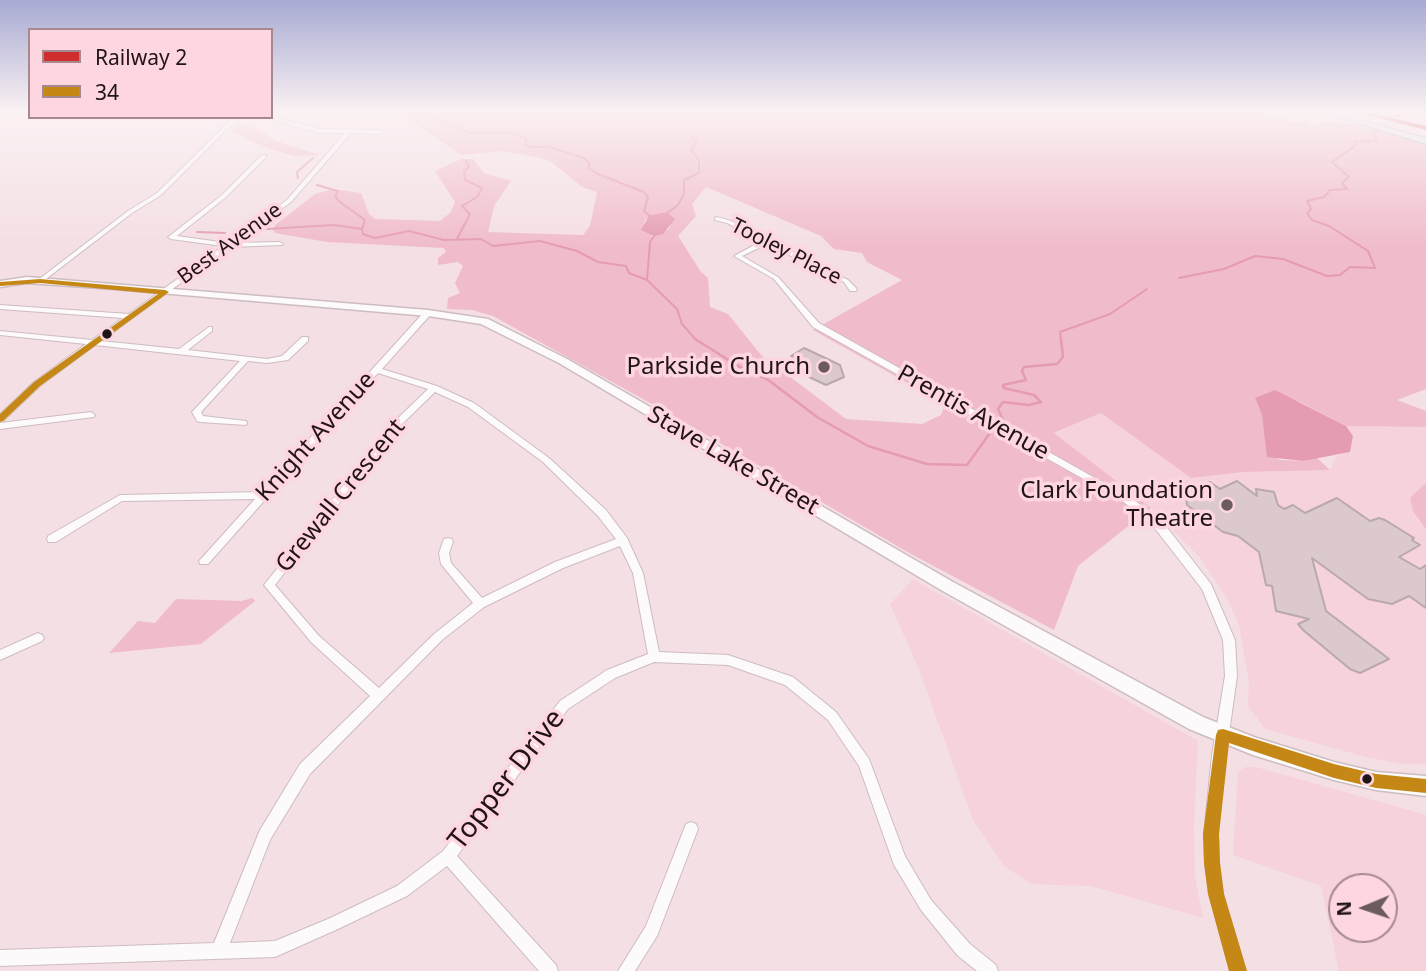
<!DOCTYPE html>
<html>
<head>
<meta charset="utf-8">
<style>
	body { margin:0 }
	#map { position:relative; width:1426px; height:971px; overflow:hidden; background:#f4dfe4; font-family:"Noto Sans",sans-serif }
	canvas { display:block }
	.legend { position:absolute; left:28px; top:28px; width:245px; height:91px; box-sizing:border-box; background:#fdd6e0; border:2px solid #a58890; margin:0; padding:9px 12px; list-style:none; font-size:21px; color:#211417 }
	.legend li { display:flex; align-items:center; gap:14px; height:35px }
	.legend b { width:35px; border:2px solid #a58890 }
	.north { position:absolute; left:1328px; top:873px; width:70px; height:70px; box-sizing:border-box; background:#fdd6e0; border:2px solid #a58890; border-radius:50%; rotate:268deg; font-size:19px; font-weight:700; line-height:28px; text-align:center; color:#211417 }
	.north::after { content:''; display:block; margin:auto; width:24px; height:32px; background:#6b5b5f; clip-path:polygon(50% 0,100% 100%,50% 72%,0 100%) }
</style>
</head>
<body>
<div id="map">
<canvas width="1426" height="971"></canvas>
<ul class="legend">
<li><b style="height:9px;background:#cf2e2f"></b>Railway 2</li>
<li><b style="height:9px;background:#c58817"></b>34</li>
</ul>
<div class="north">N</div>
</div>
<script>
const ctx = document.querySelector('canvas').getContext('2d');
ctx.lineJoin = 'round';
function fill(path, color) {
  ctx.fillStyle = color;
  ctx.fill(path, 'evenodd');
}
function poly(rows) {
  const path = new Path2D();
  for (const r of rows) {
    path.moveTo(r[0], r[1]);
    for (let i = 2; i < r.length; i += 2) path.lineTo(r[i], r[i + 1]);
  }
  return path;
}
function trace(path, color, width, dash) {
  ctx.strokeStyle = color;
  ctx.lineWidth = width;
  ctx.lineCap = dash ? 'butt' : 'round';
  ctx.setLineDash(dash || []);
  ctx.stroke(path);
}
function label(font, color, halo, rows, align = 'center') {
  ctx.font = font + ' "Noto Sans",sans-serif';
  ctx.lineWidth = 7;
  ctx.setLineDash([]);
  ctx.textBaseline = 'middle';
  ctx.strokeStyle = halo;
  ctx.fillStyle = color;
  for (const [text, x, y, turn = 0] of rows) {
    ctx.save();
    ctx.translate(x, y);
    ctx.rotate((+turn || 0) * Math.PI / 180);
    ctx.textAlign = isNaN(turn) ? turn : align;
    if (halo) ctx.strokeText(text, 0, 0);
    ctx.fillText(text, 0, 0);
    ctx.restore();
  }
}
const built = poly([
	[1101,413,1191,478,1243,472,1330,470,1337,456,1350,452,1353,436,1346,426,1426,427,1426,764,1402,764,1366,757,1265,729,1248,706,1249,682,1239,625,1229,602,1201,559,1151,508,1054,434],
	[913,579,1198,741,1194,829,1195,876,1203,918,1091,886,1031,884,1003,865,973,820,919,669,890,604],
	[1246,767,1256,767,1426,815,1426,971,1339,971,1321,886,1233,855,1238,771],
	[1384,887,1384,929,1342,929,1342,887]
]);
const green = poly([
	[398,112,1261,112,1294,122,1305,120,1312,125,1325,122,1351,124,1426,143,1426,389,1397,400,1426,411,1426,427,1346,426,1298,401,1255,398,1262,415,1268,453,1280,460,1303,461,1316,457,1330,470,1243,472,1191,478,1101,413,1054,433,1151,508,1078,566,1054,630,911,554,670,414,493,316,472,310,447,309,448,298,460,293,455,283,463,266,458,262,438,265,438,258,446,252,444,248,327,242,275,233,273,229,275,225,315,194,333,189,361,193,369,214,375,219,440,221,450,213,455,202,435,171,461,159,473,159,484,173,511,181,494,206,488,232,583,235,590,226,597,192,582,187,549,160,503,151,461,155],
	[706,187,821,236,834,249,862,253,867,262,902,280,813,330,945,404,941,415,922,424,846,419,761,355,728,314,710,307,708,278,701,272,678,236,696,216,692,204],
	[667,212,672,220,669,229,652,236,644,225,645,220],
	[238,123,252,125,276,141,320,155,294,156,264,147,231,131],
	[1426,483,1426,529,1413,511,1410,498],
	[252,598,255,601,201,644,109,653,138,621,155,623,176,599,242,601]
]);
const water = poly([
	[667,212,675,219,663,234,654,236,641,230,649,216],
	[1275,390,1346,426,1353,436,1350,452,1303,461,1267,457,1262,415,1255,398]
]);
const streamFar1 = poly([
	[435,112,430,116,470,133,512,133,527,139,525,143,530,147,549,147,584,158,590,164,588,168,598,174,644,192,648,197,644,211,651,217],
	[1394,117,1411,114],
	[298,178,297,172,313,158],
	[317,185,338,191,335,196,340,202,365,220,362,229],
	[666,214,678,205,684,194,684,180,699,173,699,160,691,150,697,141,691,137],
	[267,229,334,225,362,229,363,234,375,238,409,231,444,240,481,239,493,246,540,241,577,251,598,262,626,266,629,273,647,280],
	[197,232,225,233],
	[655,235,650,242,647,280,677,309,682,324,697,341],
	[457,239,470,214,462,206,477,197,482,188,465,180,464,171,469,167,466,161],
	[1179,278,1224,269,1255,256,1283,259,1327,276,1340,275,1350,267,1375,268,1368,251,1329,226,1312,220,1307,213,1311,209,1307,201,1324,197,1330,190,1347,189,1342,183,1349,177,1332,162,1355,146,1355,142,1377,140,1374,134,1377,131],
	[1061,341,1060,332,1110,314,1147,289]
]);
const stream = poly([
	[695,339,743,369,767,379,817,417,868,446,927,464,967,465,990,433],
	[1004,422,998,409,1003,402,1029,405,1041,402,1034,395,1004,388,1003,385,1026,380,1022,371,1024,367,1057,364,1063,357,1061,339]
]);
const building = poly([
	[804,348,840,365,844,377,826,385,809,377,803,372,807,369,798,364,801,362,791,356,804,348],
	[1237,481,1257,496,1256,489,1274,492,1278,505,1284,509,1293,505,1305,513,1337,498,1370,521,1379,518,1385,520,1414,538,1412,540,1420,545,1399,557,1420,569,1426,565,1426,608,1409,596,1392,604,1368,599,1312,558,1326,611,1389,659,1360,673,1350,669,1303,630,1298,624,1309,619,1276,611,1272,586,1266,585,1259,552,1238,536,1223,532,1187,505,1185,486,1187,487,1187,483,1201,486,1210,482,1220,489,1237,481]
]);
const minor = poly([
	[271,116,318,129,379,130,382,132,379,134,351,133,291,202,235,243,280,242,283,244,282,245,230,247,101,341,179,349,209,327,212,327,212,331,188,350,267,359,282,356,302,337,308,337,308,341,288,360,267,363,248,361,201,412,203,416,246,421,247,423,246,425,200,422,197,421,192,412,240,361,95,345,40,386,3,421,0,422,0,414,34,382,86,344,0,335,0,331,92,340,123,318,0,309,0,305,129,314,223,246,171,239,168,237,222,195,262,155,267,156,226,197,177,236,227,243,287,200,345,133,318,133,269,118,271,116],
	[234,117,239,117,161,195,132,213,42,282,38,282,38,280,128,211,157,193,234,117],
	[717,217,731,221,848,280,857,289,856,291,850,291,844,282,767,244,742,256,778,277,819,323,1127,496,1158,516,1211,584,1235,640,1237,676,1226,755,1218,834,1219,863,1223,894,1246,971,1230,971,1209,894,1205,863,1204,834,1212,755,1225,676,1223,640,1202,589,1150,522,1121,500,813,327,774,279,734,256,762,241,727,223,715,220,715,218,717,217],
	[425,311,431,311,432,313,382,369,437,386,474,403,549,458,606,510,627,538,643,573,659,652,728,655,793,677,836,712,869,759,905,856,931,900,970,944,996,965,998,971,977,971,958,956,921,910,894,865,859,766,828,720,785,685,728,665,654,662,615,678,568,709,457,856,556,965,558,971,539,971,447,866,407,896,338,929,275,957,0,966,0,950,214,943,260,830,300,764,370,696,311,642,264,585,394,422,428,389,378,373,208,564,200,564,199,561,255,499,122,501,56,542,48,542,47,539,48,536,120,495,261,492,425,311],
	[435,392,468,407,543,462,598,516,616,539,555,562,482,598,451,563,449,553,453,542,452,539,448,538,444,539,439,553,441,564,473,603,434,634,379,688,319,636,275,585,400,426,435,392],
	[620,546,633,573,648,654,607,670,560,701,443,851,397,886,328,919,275,941,230,943,270,840,310,774,442,640,484,607,563,568,620,546],
	[91,412,95,415,94,417,0,429,0,423,91,412],
	[38,633,42,635,44,638,42,641,0,660,0,650,38,633],
	[691,822,696,824,698,829,657,936,635,971,618,971,646,926,686,824,691,822]
]);
const secondary = poly([
	[27,277,428,310,488,319,567,359,953,582,1203,717,1254,737,1334,762,1376,772,1426,776,1426,796,1376,790,1334,780,1253,755,1189,729,941,590,559,363,481,324,428,316,114,289,27,283,0,287,0,281,27,277]
]);
const primary = poly([
	[1321,112,1332,112,1426,138,1426,144,1321,112]
]);
const rail = poly([
	[1355,112,1426,129]
]);
const bus1 = poly([
	[40,279,165,290,169,292,40,386,3,421,0,422,0,414,34,382,158,294,40,283,0,286,0,282,40,279],
	[1223,729,1334,764,1376,774,1426,779,1426,793,1376,788,1334,778,1229,743,1219,834,1220,863,1224,894,1247,971,1229,971,1208,894,1204,863,1203,834,1216,735,1218,730,1223,729]
]);
const rail1 = poly([
	[1356,112,1365,112,1426,126,1426,130,1356,112]
]);
const markers = [
	[107,334,6,"#211417"],
	[824,367,7,"#6b5b5f"],
	[1227,505,7,"#6b5b5f"],
	[1367,779,6,"#211417"]
];
const farStreetnames = [
	["Best Avenue",230,244,-36],
	["Tooley Place",786,252,27]
];
const poiNames = [
	["Parkside Church",810,367],
	["Clark Foundation",1213,491],
	["Theatre",1213,519]
];
const streetNames = [
	["Prentis Avenue",973,413,29],
	["Knight Avenue",316,437,-48],
	["Stave Lake Street",733,461,30],
	["Grewall Crescent",341,496,-51]
];
const nearStreetnames = [
	["Topper Drive",507,780,-52]
];
fill(built, '#f6d2db');
fill(green, '#f0bbca');
fill(water, '#e59cb2');
trace(streamFar1, '#e59cb2', 2);
trace(stream, '#e59cb2', 2.5);
fill(building, '#dbc9cd');
trace(building, '#b9a9ad', 2);
trace(minor, '#cdbcc0', 2);
trace(secondary, '#cdbcc0', 3);
trace(primary, '#9fa7ab', 2);
fill(minor, '#fdfafb');
fill(secondary, '#fdfafb');
fill(primary, '#e2e9eb');
trace(rail, '#bbb6b7', 2, [7, 7]);
fill(bus1, '#c58817');
fill(rail1, '#cf2e2f');
const sky = ctx.createLinearGradient(0, 0, 0, 248);
sky.addColorStop(0, '#a7aad2');
sky.addColorStop(0.45, '#faf1f3');
sky.addColorStop(1, '#faf1f300');
ctx.fillStyle = sky;
ctx.fillRect(0, 0, 1426, 248);
for (const [x, y, r, color] of markers) {
  const dot = new Path2D();
  dot.arc(x, y, r, 0, 2 * Math.PI);
  ctx.fillStyle = color;
  ctx.fill(dot);
  trace(dot, '#fdd6e0', 2.5);
}
label('21px', '#211417', '#fdd6e0', farStreetnames);
label('24px', '#211417', '#fdd6e0', poiNames, 'right');
label('24px', '#211417', '#fdd6e0', streetNames);
label('28px', '#211417', '#fdd6e0', nearStreetnames);
</script>
</body>
</html>
